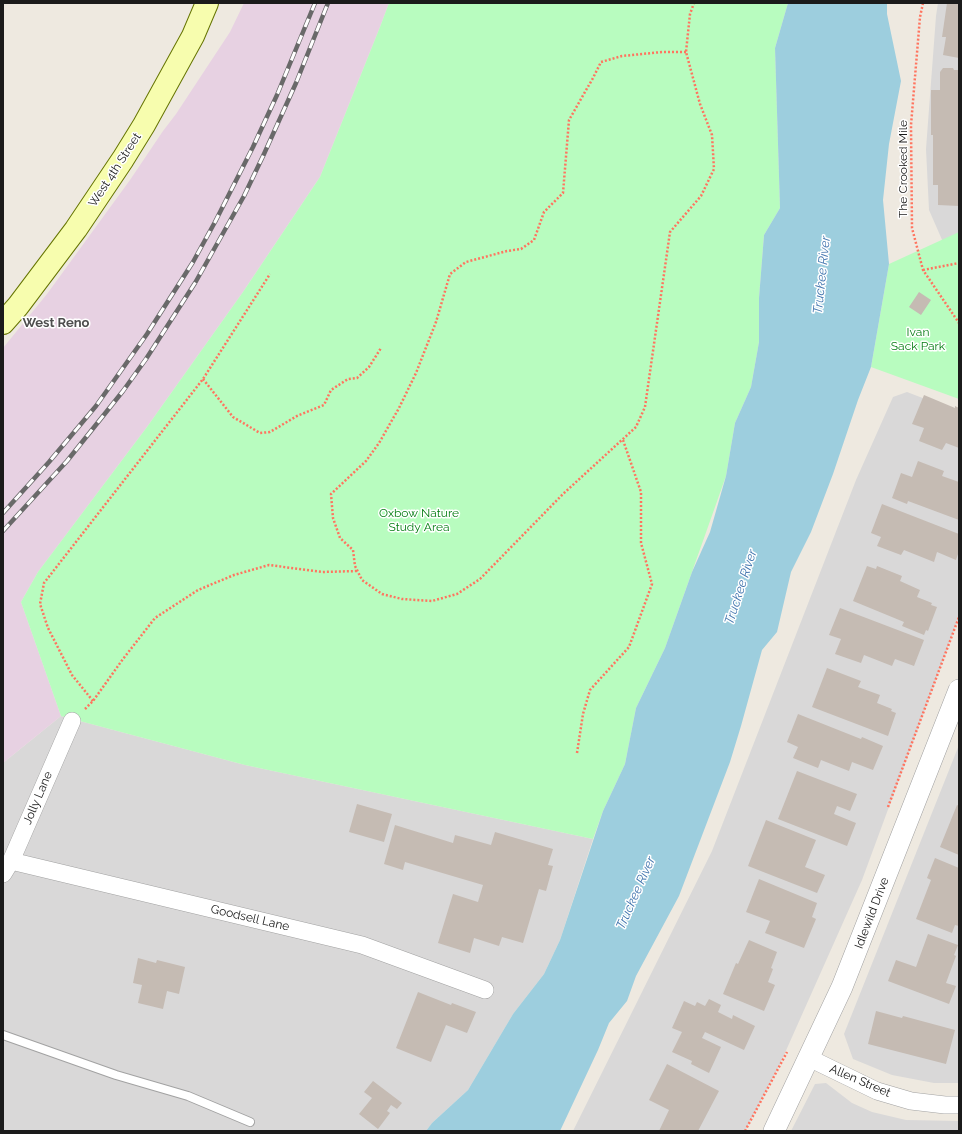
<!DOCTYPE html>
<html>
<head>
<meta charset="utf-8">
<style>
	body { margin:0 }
	#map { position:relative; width:962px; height:1134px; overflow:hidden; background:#eee9e0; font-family:Raleway,sans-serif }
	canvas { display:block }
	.frame { position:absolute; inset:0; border:4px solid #1b1b1b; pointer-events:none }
</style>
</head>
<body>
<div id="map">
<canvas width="962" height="1134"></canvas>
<div class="frame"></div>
</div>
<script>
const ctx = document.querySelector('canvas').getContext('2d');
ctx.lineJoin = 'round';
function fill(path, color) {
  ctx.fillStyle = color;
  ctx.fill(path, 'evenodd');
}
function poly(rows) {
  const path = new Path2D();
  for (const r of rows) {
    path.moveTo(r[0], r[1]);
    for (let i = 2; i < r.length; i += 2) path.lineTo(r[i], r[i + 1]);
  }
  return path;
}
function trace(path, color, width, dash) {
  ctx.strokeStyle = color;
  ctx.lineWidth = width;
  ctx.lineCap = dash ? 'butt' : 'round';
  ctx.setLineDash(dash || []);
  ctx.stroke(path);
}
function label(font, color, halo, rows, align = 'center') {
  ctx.font = font + ' Raleway,sans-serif';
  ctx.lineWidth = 3;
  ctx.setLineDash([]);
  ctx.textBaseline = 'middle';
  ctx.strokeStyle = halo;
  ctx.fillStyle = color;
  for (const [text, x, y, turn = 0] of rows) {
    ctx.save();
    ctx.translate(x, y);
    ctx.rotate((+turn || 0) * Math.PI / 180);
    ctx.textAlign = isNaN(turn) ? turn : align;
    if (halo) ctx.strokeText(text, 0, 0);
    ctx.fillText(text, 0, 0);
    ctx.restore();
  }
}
const residential = poly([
	[938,3,959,3,959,234,943,242,929,210,926,149,936,16],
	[907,392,959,412,959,617,862,880,780,1064,745,1131,573,1131,712,851,856,480,893,397],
	[61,716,245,765,593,839,560,940,544,974,513,1014,468,1090,432,1123,426,1131,3,1131,3,763],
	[959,745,959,1083,934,1083,892,1075,853,1059,844,1034],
	[826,1083,852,1103,872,1112,906,1120,959,1121,959,1131,791,1131,815,1084]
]);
const industrial = poly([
	[244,3,389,3,380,27,320,177,243,292,147,427,38,572,21,602,61,716,3,763,3,348,47,294,130,180,163,131,176,114,230,32]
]);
const park = poly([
	[389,3,788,3,775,48,780,208,764,235,759,298,759,342,751,387,735,423,726,476,665,648,636,708,625,764,603,811,593,839,245,765,61,716,21,602,38,572,147,427,243,292,320,177,380,27],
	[959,232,959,399,871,367,889,264]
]);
const water = poly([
	[788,3,887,3,887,14,901,81,889,144,883,200,889,264,871,367,858,400,833,474,811,532,791,572,777,632,762,650,741,726,730,762,679,896,636,976,627,1001,609,1023,598,1050,560,1131,426,1131,432,1123,468,1090,513,1014,544,974,560,940,603,811,625,764,636,708,665,648,692,572,710,532,726,476,735,423,751,387,759,342,759,298,764,235,780,208,775,48]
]);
const building = poly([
	[947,3,959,3,959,58,943,55,946,37,942,37],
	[943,68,953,68,954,70,959,70,959,206,938,205,938,185,933,185,933,135,931,135,931,90,940,90,940,72],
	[919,292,931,300,921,315,909,307],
	[924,395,955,408,955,406,959,408,959,448,946,443,942,450,919,441,924,428,912,424],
	[918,461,944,471,942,476,959,482,959,520,908,501,907,504,892,498,901,473,912,477],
	[882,504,959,534,959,551,956,560,937,552,934,562,904,550,901,555,877,546,881,537,871,533],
	[867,566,876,569,877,566,902,576,900,581,920,590,917,597,932,603,931,605,937,607,928,631,926,630,924,635,902,626,904,622,853,601],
	[840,608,924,640,914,666,895,659,892,666,864,655,861,663,835,654,841,639,829,635],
	[827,668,861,681,858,687,880,695,877,703,892,709,891,711,896,713,888,736,812,707],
	[798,714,861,739,862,737,883,746,873,770,852,762,849,771,821,760,818,768,793,758,798,747,787,742],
	[797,771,857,794,850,811,837,806,834,814,856,823,847,846,778,819],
	[357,804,392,814,384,842,349,832],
	[957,805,959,806,959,855,940,847],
	[766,820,816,840,805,867,825,875,817,893,748,866],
	[395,825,453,843,455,835,491,845,495,832,553,849,548,865,553,866,546,891,539,889,523,943,502,937,499,946,474,938,470,953,438,943,453,894,478,902,483,885,405,862,403,870,384,864],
	[935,858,959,868,959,926,955,925,952,933,916,919,931,880,927,878],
	[759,879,817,903,812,917,816,919,804,948,765,933,770,921,746,912],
	[928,934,958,945,954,955,956,956,946,983,956,986,949,1004,888,981,896,960,916,967],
	[749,940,777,952,771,968,773,969,768,982,775,985,764,1011,723,994,736,963,738,964],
	[138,958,156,963,157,960,185,967,179,994,167,991,163,1009,138,1003,142,985,133,983],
	[418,992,451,1005,452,1003,476,1012,467,1033,446,1025,431,1062,396,1048],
	[709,999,721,1005,718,1012,732,1019,733,1015,755,1026,744,1050,705,1032,702,1038,721,1047,709,1073,691,1064,692,1061,672,1052,682,1032,672,1028,684,1001,695,1006,697,1002,705,1006],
	[876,1011,902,1018,903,1016,955,1030,946,1064,868,1044],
	[667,1064,719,1091,698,1131,659,1131,669,1110,649,1100],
	[373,1081,402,1103,397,1109,391,1105,387,1111,390,1113,378,1129,359,1114,372,1098,364,1092]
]);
const path = poly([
	[923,3,920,17,911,125,912,228,923,270,959,323],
	[686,52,662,52,622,56,601,62,593,78,569,120,563,193,544,212,534,240,521,249,507,251,466,262,450,274,436,322,416,373,399,408,379,443,366,461,331,494,333,518,340,538,353,550,355,566,362,580,382,594,402,599,432,601,457,594,480,579,563,494,636,427,645,407,670,232,701,196,714,169,712,135,700,104,686,52,690,14,694,3],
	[923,270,959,263],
	[203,379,233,417,260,433,270,432,297,416,324,405,331,390,348,379,357,378,369,367,381,348],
	[93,701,72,675,48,628,40,604,44,583,203,379,270,274],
	[85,709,93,701,123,659,155,618,198,590,234,575,269,565,322,572,358,571],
	[577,753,583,714,590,690,629,647,652,584,641,543,641,492,623,440],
	[888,807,959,617],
	[745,1131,787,1052]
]);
const service = poly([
	[3,1035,116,1075,188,1096,250,1122]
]);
const minor = poly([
	[11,861,362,945,485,990],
	[3,874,11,861,72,721],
	[809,1058,877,1091,911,1101,945,1105,959,1105]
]);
const tertiary = poly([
	[774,1131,842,987,959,690]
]);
const secondary = poly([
	[3,323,18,306,76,229,123,159,144,125,193,36,207,3]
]);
const rail = poly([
	[3,513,49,462,96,406,147,334,193,262,215,222,253,147,277,95,315,3],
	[3,531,67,461,123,391,146,359,195,283,244,196,264,154,296,83,328,3]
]);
const streetNames = [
	["The Crooked Mile",903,169,-90],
	["West 4th Street",115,170,-57],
	["Jolly Lane",38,798,-67],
	["Idlewild Drive",872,913,-69],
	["Goodsell Lane",250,918,13],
	["Allen Street",860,1081,23]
];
const parkNames = [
	["Ivan",918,332],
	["Sack Park",918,346],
	["Oxbow Nature",419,513],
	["Study Area",419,527]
];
const waterNames = [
	["Truckee River",822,275,-84],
	["Truckee River",741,587,-72],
	["Truckee River",636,893,-66]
];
const neighbourhoodNames = [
	["West Reno",56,323]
];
fill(residential, '#d9d8d8');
fill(industrial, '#e7d1e2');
fill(park, '#b8fcbf');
fill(water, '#9dcede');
fill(building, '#c5bbb3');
trace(service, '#a2a2a2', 10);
trace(minor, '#a2a2a2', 18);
trace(tertiary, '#a2a2a2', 22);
trace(secondary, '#657400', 24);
trace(path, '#ff745f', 2.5, [2, 2]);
trace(service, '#fff', 8);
trace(minor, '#fff', 17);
trace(tertiary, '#fff', 21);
trace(secondary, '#f7fdae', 22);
trace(rail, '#696969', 4.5);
trace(rail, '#fff', 3, [9]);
label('12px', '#1b1b1b', '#fff', streetNames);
label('12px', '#057d12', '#fff', parkNames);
label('italic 13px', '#4376af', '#fff', waterNames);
label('bold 13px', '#4e4e4e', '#fff', neighbourhoodNames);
</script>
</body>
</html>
